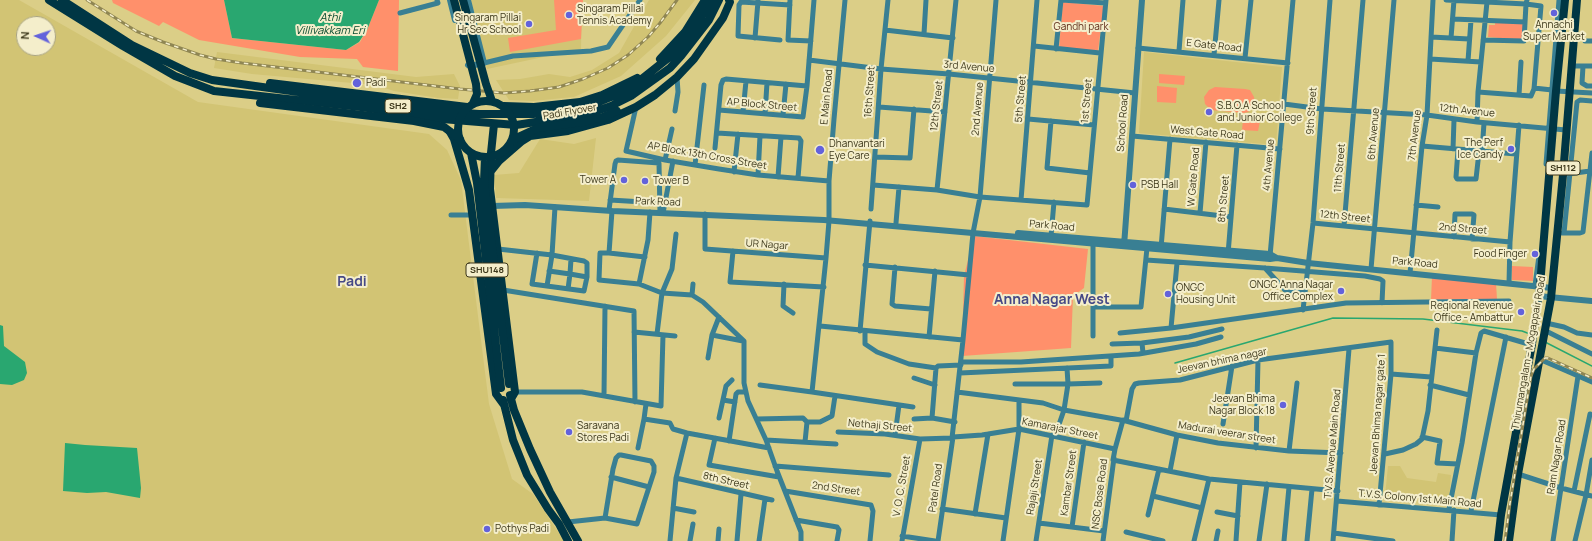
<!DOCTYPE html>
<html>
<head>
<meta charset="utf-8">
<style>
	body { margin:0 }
	#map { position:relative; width:1592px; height:541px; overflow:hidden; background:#dbce87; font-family:Manrope,sans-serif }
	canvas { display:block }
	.north { position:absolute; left:16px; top:16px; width:40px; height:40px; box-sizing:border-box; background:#f4eecb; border:1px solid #aaa584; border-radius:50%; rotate:273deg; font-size:11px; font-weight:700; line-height:16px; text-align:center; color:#3c371a }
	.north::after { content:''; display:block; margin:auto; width:14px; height:18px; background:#6362db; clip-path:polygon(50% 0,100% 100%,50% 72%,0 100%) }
</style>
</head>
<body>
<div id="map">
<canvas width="1592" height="541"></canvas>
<div class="north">N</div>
</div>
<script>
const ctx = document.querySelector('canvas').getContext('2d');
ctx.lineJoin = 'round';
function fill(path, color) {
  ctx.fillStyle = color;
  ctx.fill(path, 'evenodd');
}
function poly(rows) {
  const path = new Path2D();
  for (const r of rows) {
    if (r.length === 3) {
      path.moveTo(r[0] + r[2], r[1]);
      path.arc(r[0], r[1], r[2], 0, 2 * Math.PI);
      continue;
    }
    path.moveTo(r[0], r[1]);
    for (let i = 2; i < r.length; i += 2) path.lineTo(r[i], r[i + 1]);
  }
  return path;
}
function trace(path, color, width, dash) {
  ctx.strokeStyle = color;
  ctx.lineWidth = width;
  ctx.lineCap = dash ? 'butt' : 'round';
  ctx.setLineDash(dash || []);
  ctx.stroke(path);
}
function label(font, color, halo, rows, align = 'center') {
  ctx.font = font + ' Manrope,sans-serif';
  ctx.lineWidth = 4;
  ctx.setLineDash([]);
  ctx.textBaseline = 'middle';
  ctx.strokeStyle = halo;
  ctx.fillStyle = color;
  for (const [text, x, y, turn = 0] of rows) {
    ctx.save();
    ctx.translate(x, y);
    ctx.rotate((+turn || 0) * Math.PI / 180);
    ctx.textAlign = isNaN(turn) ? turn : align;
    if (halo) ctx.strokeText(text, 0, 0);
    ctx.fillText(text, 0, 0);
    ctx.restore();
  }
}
const built = poly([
	[0,0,19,0,198,102,429,134,447,150,461,180,489,404,512,479,533,494,564,541,0,541],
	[24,24,48,24,48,48,24,48],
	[471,0,582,0,581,49,487,69],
	[649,0,695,0,666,36,621,76,574,97,533,101,509,100,496,80,520,79,549,74,570,77,592,70,619,53],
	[217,52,416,77,454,74,460,86,458,99,438,98,394,91,375,85,252,74,214,68],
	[1144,52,1282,67,1276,145,1139,133],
	[596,138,589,201,496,198,494,175,519,173,540,139,574,144],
	[1388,466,1400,466,1407,478,1436,482,1438,473,1451,475,1449,500,1446,502,1385,496]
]);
const green = poly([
	[112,0,224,0,232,38,346,50,360,42,367,30,379,0,399,0,398,71,363,67,357,59,300,57,199,40,163,22,159,26,113,3],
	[554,0,583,0,581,39,510,52,508,38,556,30],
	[1063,2,1104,6,1098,51,1059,48],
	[1495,20,1524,22,1522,40,1488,37,1489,25,1495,25],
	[1159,74,1185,76,1184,85,1159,83],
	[1157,86,1177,88,1176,103,1157,102],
	[1215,87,1245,89,1250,90,1254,97,1255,105,1248,112,1244,113,1211,110,1205,104,1204,97,1209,90],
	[1243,120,1260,121,1258,131,1242,130],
	[974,236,1088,249,1084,288,1073,296,1071,348,962,356,964,276],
	[1512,266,1533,267,1533,281,1512,280],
	[1432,276,1496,283,1497,299,1431,300]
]);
const water = poly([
	[224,0,379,0,367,30,359,42,346,50,232,38],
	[0,325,3,326,4,346,25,362,27,373,24,380,12,385,0,384],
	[65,443,85,445,137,448,141,488,140,498,106,492,87,493,63,491]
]);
const stream = poly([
	[1545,342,1592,366],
	[1175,363,1333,318,1423,319,1522,331,1530,334]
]);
const minor = poly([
	[790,0,788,40,811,41],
	[845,0,834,119,829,181,829,221,826,258,812,392,913,407],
	[1062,0,1105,3],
	[1446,0,1526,4,1527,0],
	[400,13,438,3,437,0],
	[1453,19,1525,22],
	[885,30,953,38],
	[924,34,926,0],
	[1431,37,1469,39],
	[755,38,758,1],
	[1451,38,1454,0],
	[780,40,738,36,739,5,741,2,790,5],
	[1483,40,1524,41,1526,4,1541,6,1534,89,1531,96,1478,92,1487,2],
	[1585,41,1592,41],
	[1034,46,1100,53],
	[1138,48,1288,63],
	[1056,49,1061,0],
	[1179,51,1183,0],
	[1214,55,1219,0],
	[1245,58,1251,0],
	[1430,59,1481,62],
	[809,60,881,69,949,74,1135,93],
	[1468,61,1471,20],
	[484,63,513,56,591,51,608,47,640,0],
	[1571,66,1592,66],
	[1583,66,1582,83,1587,86,1592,86],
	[1534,88,1552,90],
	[1556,91,1592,93],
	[1519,95,1521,62],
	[1284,104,1322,109,1427,115,1477,122,1566,130],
	[636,107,626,151,665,160,719,169,758,175,829,181],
	[879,107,945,112],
	[719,110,803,117,807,86,814,0],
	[675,111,678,92,677,77],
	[743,112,746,81],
	[765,114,767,83],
	[783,115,786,84],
	[1028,119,1094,125],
	[1051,121,1047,168,1090,173],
	[1477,122,1478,92],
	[717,133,799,138,801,141,798,178],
	[1132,136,1280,149],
	[1422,146,1516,154],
	[715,148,721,85,723,80,726,79,807,86],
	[1453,149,1454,120],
	[1458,150,1456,177,1457,179,1476,179,1479,152],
	[1482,152,1484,123],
	[875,157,910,158,914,109],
	[665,160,672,129],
	[1546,164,1559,0],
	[695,165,704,85],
	[734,172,738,134],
	[1568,174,1590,171],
	[758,175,760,136],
	[778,177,781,137],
	[873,185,937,190,980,197,1087,205,1106,0],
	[937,190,956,0],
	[610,200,660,203],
	[1021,200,1037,0],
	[1416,205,1438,207],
	[871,209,881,69,888,0],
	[1164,209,1231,217],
	[609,210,615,164,616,161,618,160,659,163,660,213],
	[612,211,609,253,600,253,599,280,639,284,662,293,692,295,703,302,744,341,744,383,748,401,766,440,777,471,801,532,801,541],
	[663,213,673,161],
	[1200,213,1206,142],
	[705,214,705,249,826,258],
	[451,215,473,215],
	[896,223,899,187],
	[1313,223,1510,242],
	[1344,226,1363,0],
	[1562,233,1580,233,1583,232,1592,153],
	[1564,233,1577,102,1580,100,1592,101],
	[1051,236,1054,202],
	[1454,237,1455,214,1472,214,1474,215,1472,239],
	[1161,248,1170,139],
	[498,249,552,255,584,261,587,263,587,277,570,274,571,259],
	[733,251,730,282,824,287],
	[537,253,532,284,584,291,587,277],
	[609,253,645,257],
	[1228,254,1237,145],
	[1270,256,1293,0],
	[1146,260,1265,268,1365,276,1380,279,1383,281,1382,303],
	[865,265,969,275],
	[895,267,892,304,895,306,931,309],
	[1265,268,1285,290,1305,293],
	[1371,269,1394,0],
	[549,271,570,274,568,289],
	[1410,273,1422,146,1427,115,1433,0],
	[1509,283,1510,242,1519,125],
	[639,284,648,240,650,212],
	[784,284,783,306,793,313],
	[1535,285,1539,256],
	[547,286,552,255,555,207],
	[503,290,634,311,635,402],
	[692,295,693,284],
	[1093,307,1141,307,1147,248],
	[1303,310,1313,223,1330,0],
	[1546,323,1564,327,1577,333,1592,335],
	[820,326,963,340],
	[1171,328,1177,263],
	[1544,330,1592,354],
	[860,331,870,221],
	[865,331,865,344,877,352,909,364,936,368],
	[634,332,675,336],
	[1120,333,1171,328,1346,303,1509,301],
	[657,334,662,293,672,269,676,234],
	[712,335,743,341],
	[1093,336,1093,244],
	[929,337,935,271],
	[1112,344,1142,343],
	[1435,348,1437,330],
	[1143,353,1142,343,1189,337,1222,329],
	[1476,353,1481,333,1484,331,1532,345],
	[708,358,712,335,719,317],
	[1539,359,1592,382],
	[961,362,1021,362,1139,354,1196,344,1221,337],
	[960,373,1111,366,1111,356],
	[1391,374,1431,377],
	[914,378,935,385],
	[1015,384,1068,384,1067,368],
	[760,385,812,392],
	[1430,385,1469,395],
	[515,392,582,392,661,406,663,335],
	[957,392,1043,403,1064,410,1126,421,1177,435,1218,443,1289,451,1341,453],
	[604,395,605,306],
	[723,400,735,402],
	[646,404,644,419,670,423,673,429,687,433,769,448],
	[719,418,726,386,732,380],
	[932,418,936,368,938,366,961,365],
	[757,419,803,418,807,422,805,442],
	[914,419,932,418,955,422],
	[1123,420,1115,449,1113,460,1209,479,1338,491],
	[1126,421,1132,389,1135,384,1139,383,1180,380,1258,360,1391,342,1391,374,1379,505],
	[807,422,820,422,832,416,835,396],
	[1223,424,1232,366],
	[838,432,885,434,920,439,952,438,963,340,973,233,980,197,996,0],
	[895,435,899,405],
	[1055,436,1064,410,1068,384,1100,383],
	[1422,437,1440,441,1437,463,1458,464],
	[715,438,709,465,779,477],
	[766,440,836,444],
	[729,441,736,394,738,392,746,392],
	[638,448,644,419],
	[1256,448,1258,360],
	[1289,451,1297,383],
	[1385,454,1403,450,1416,444,1422,439,1428,411,1435,348,1476,353,1462,443,1449,509],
	[775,466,889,475],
	[1170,471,1177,435],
	[1518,474,1561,488,1592,496],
	[611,477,649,487],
	[676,478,772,500],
	[785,491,871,505,873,511,870,541],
	[1574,491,1590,414],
	[1153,496,1202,508],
	[1337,501,1501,515],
	[673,508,694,512],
	[942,509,1006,518],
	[1471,511,1506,337],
	[1217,512,1238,516],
	[975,514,988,434],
	[1148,515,1159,469],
	[796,520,837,527,839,530,837,541],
	[568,522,605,518,637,524,654,472,654,466,651,461,621,455,619,455,616,458,613,469,605,518],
	[1039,523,1104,531],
	[1072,527,1084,442],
	[1126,532,1163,541],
	[1334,533,1393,541],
	[902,536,935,541],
	[670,541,676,478,687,433],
	[690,541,693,524],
	[718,541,719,529],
	[737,541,741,494],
	[759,541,765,499],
	[902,541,920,439],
	[938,541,953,437,982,435,1019,429,1115,449],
	[1003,541,1019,429,1019,401],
	[1036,541,1052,435],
	[1103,541,1114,458],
	[1194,541,1209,479],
	[1216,541,1218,531],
	[1236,541,1240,482],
	[1259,541,1267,484],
	[1284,541,1289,487],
	[1307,541,1312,489],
	[1333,541,1349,349],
	[1452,541,1454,510],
	[1553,541,1578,376],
	[1575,541,1586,495,1592,460]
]);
const tertiary = poly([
	[450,0,455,20],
	[468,0,484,63,470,66,468,65],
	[492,206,525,205,612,211,824,220,1270,259,1277,258,1308,263,1552,288],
	[1018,233,1270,254,1277,258],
	[1124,246,1142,0],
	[1538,296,1592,301]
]);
const primary = poly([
	[49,0,123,46,175,76,214,91,361,107,442,119,516,125,588,114,611,106,631,96,670,68,681,56,709,20,719,0],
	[62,0,132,45,190,73,212,80,435,111,479,114,533,114,578,110,621,93,633,86,672,55,688,38,712,0],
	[660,59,685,32,705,0],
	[270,83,467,107],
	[504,106,534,107,580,102,602,95,637,78],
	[494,124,491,153,490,189,515,392,511,399],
	[450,132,454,139,469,190,496,394,504,405],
	[491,171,499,161,522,141,530,136,568,131,608,120,636,107,655,95,677,77,694,59,723,18,730,2,729,0],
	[510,395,514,410,530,449,550,492,578,541],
	[503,400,513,440,527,475,548,509,559,524,568,541],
	[1498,541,1501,515,1532,344,1540,286,1556,91,1565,0],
	[1509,541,1518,474,1551,298,1563,175,1577,0]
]);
const rail = poly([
	[87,0,136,31,163,42,200,55,216,59,242,63,460,89,504,93,530,91,559,87,583,79,608,68,628,55,648,37,660,23,677,0],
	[1505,541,1510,503,1531,376,1534,369,1545,358,1548,358,1592,378]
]);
const primaryBridge = poly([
	[454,0,476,84,477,94,473,103],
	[463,0,486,84,492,101],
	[486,129,28],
	[260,103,414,121,444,127,460,139],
	[512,140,538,128,582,122,603,117,617,111],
	[471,153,477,183,501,388],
	[485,157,484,182,509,384]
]);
const markers = [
	[1554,13,4,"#6362db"],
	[569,15,4,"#6362db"],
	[529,24,4,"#6362db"],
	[357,83,5,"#6362db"],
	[1209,112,4,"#6362db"],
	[1511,149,4,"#6362db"],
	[820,150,5,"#6362db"],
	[624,180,4,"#6362db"],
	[645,181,4,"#6362db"],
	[1133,185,4,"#6362db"],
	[1535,254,4,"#6362db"],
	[1341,291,4,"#6362db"],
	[1168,294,4,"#6362db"],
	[1521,312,4,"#6362db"],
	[1283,405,4,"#6362db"],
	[569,432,4,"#6362db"],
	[487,529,4,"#6362db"]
];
const shields = [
	[398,106,26],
	[1563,168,34],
	[487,270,42]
];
const shieldNames = [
	["SH2",398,106],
	["SH112",1563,168],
	["SHU148",487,270]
];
const poiNames = [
	["Singaram Pillai",577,9],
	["Tennis Academy",577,21],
	["Singaram Pillai",521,18,"right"],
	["Hr Sec School",521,30,"right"],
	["Annachi",1554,25,"center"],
	["Super Market",1554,37,"center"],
	["Padi",366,83],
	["S.B.O.A School",1217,106],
	["and Junior College",1217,118],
	["The Perf",1503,143,"right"],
	["Ice Candy",1503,155,"right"],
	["Dhanvantari",829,144],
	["Eye Care",829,156],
	["Tower A",616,180,"right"],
	["Tower B",653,181],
	["PSB Hall",1141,185],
	["Food Finger",1527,254,"right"],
	["ONGC Anna Nagar",1333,285,"right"],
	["Office Complex",1333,297,"right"],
	["ONGC",1176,288],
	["Housing Unit",1176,300],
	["Regional Revenue",1513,306,"right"],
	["Office - Ambattur",1513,318,"right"],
	["Jeevan Bhima",1275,399,"right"],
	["Nagar Block 18",1275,411,"right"],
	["Saravana",577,426],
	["Stores Padi",577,438],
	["Pothys Padi",495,529]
];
const parkNames = [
	["Gandhi park",1081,27]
];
const streetNames = [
	["E Gate Road",1214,46,6],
	["3rd Avenue",969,67,5],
	["16th Street",870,92,-86],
	["E Main Road",827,97,-85],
	["5th Street",1021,99,-85],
	["1st Street",1087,101,-85],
	["AP Block Street",762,105,5],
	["12th Street",937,106,-84],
	["2nd Avenue",978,109,-85],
	["9th Street",1312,111,-86],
	["12th Avenue",1467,111,6],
	["Padi Flyover",570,112,-10],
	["School Road",1123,123,-86],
	["West Gate Road",1207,133,5],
	["6th Avenue",1374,134,-85],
	["7th Avenue",1415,135,-83],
	["AP Block 13th Cross Street",707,156,10],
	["4th Avenue",1269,165,-85],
	["11th Street",1340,168,-85],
	["W Gate Road",1194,177,-85],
	["8th Street",1224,199,-85],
	["Park Road",658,202,2],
	["12th Street",1345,217,6],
	["Park Road",1052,226,5],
	["2nd Street",1463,229,5],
	["UR Nagar",767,245,4],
	["Park Road",1415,263,5],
	["Thirumangalam – Mogappair Road",1529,353,-80],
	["Jeevan bhima nagar",1222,361,-12],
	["Jeevan Bhima nagar gate 1",1378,414,-86],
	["Nethaji Street",880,426,5],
	["Kamarajar Street",1060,429,11],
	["Madurai veerar street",1227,433,9],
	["T.V.S. Avenue Main Road",1333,444,-85],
	["Ram Nagar Road",1557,457,-81],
	["8th Street",726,481,13],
	["Kambar Street",1069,483,-82],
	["V. O. C. Street",902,486,-80],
	["Rajaji Street",1035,487,-81],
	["Patel Road",936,488,-82],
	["2nd Street",836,489,8],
	["NSC Bose Road",1100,494,-83],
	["T.V.S. Colony 1st Main Road",1420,499,5]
];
const waterNames = [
	["Athi",330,18],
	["Villivakkam Eri",330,31]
];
const districtNames = [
	["Padi",352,282],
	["Anna Nagar West",1052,300]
];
fill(built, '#d2c474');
fill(green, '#ff906b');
fill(water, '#29a770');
trace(stream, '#29a770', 1.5);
trace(minor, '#397f93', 5);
trace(tertiary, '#397f93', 6);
trace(primary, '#003644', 8);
trace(rail, '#8f8653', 3);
trace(rail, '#f4eecb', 1.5, [4.5]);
trace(primaryBridge, '#003644', 8);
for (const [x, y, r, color] of markers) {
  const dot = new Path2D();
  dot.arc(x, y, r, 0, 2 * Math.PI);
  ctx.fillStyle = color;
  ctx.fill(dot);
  trace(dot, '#f4eecb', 1.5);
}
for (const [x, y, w] of shields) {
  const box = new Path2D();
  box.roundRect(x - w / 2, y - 7, w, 14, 3);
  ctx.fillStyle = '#f4eecb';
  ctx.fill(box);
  trace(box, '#3c371a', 1);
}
label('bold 9px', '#3c371a', null, shieldNames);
label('10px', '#3c371a', '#f4eecb', poiNames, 'left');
label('10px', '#5e2b19', '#f4eecb', parkNames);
label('10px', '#3c371a', '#f4eecb', streetNames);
label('italic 11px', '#074b2f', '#f4eecb', waterNames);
label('bold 14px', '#464986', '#f4eecb', districtNames);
</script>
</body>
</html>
